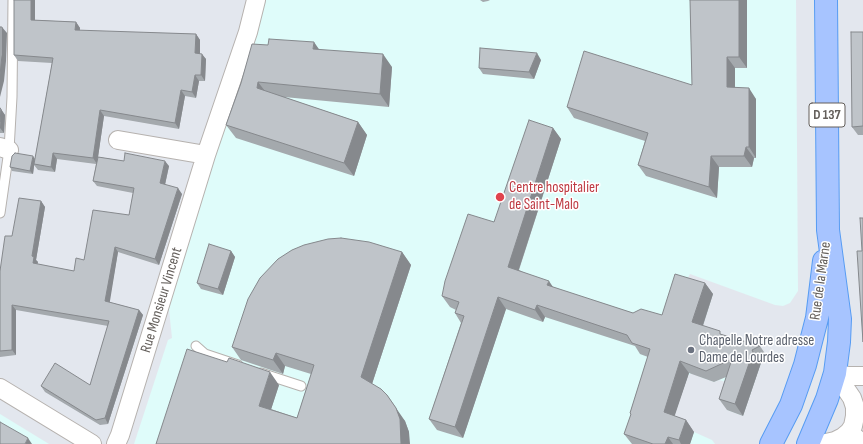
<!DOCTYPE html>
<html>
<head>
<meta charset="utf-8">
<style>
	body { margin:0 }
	canvas { display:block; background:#e3e7ee }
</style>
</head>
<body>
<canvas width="863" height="444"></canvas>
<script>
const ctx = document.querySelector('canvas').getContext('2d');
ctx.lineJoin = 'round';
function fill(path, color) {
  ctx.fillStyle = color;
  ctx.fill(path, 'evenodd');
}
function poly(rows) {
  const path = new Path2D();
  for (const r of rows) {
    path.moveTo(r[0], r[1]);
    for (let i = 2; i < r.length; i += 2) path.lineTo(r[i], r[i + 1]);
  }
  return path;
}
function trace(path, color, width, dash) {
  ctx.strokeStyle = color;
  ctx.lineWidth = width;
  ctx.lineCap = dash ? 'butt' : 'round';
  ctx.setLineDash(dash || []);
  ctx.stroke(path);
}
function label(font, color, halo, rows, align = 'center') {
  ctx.font = font + ' "Sofia Sans Condensed",sans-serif';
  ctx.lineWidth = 3;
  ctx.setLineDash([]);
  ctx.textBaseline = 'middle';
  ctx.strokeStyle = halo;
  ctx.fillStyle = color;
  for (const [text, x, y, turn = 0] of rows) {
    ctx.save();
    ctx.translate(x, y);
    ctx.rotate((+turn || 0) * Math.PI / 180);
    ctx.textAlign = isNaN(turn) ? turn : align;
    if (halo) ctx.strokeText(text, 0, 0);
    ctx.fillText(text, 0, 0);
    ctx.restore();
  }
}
const medical = poly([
	[266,0,796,0,798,291,790,303,783,306,775,305,690,274,684,285,713,294,701,332,761,363,743,416,727,410,735,385,719,380,714,382,700,377,699,374,694,372,687,376,675,413,656,418,694,432,712,440,715,444,134,444,168,340,172,338,168,300],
	[0,414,49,444,0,444]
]);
const lane = poly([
	[0,213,9,150,12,97,13,0],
	[196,346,205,354,238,365],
	[261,373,301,386]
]);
const street = poly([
	[118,140,206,155],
	[0,147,9,150],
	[835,373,848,376,863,376],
	[0,388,92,444],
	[849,432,863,444],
	[116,444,120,435,206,155,248,32,256,0],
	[821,444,835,441,843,437,849,432,853,426,855,416,855,407,852,398,835,373]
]);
const primary = poly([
	[771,444,791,405,805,365,817,318,824,261],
	[808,444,827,399,835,373,839,342,840,319,828,230,826,0]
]);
const wall = poly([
	[480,0,490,0,488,1,483,2],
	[690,0,747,0,747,68,735,68,735,87,756,99,756,158,754,158,752,167,719,167,717,198,646,176,638,165,645,141,574,118,567,107,692,85],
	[35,20,76,22,80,28,80,31,196,34,200,40,200,54,206,59,205,81,199,81,196,98,185,96,179,129,104,116,98,157,124,161,169,166,165,185,182,194,159,265,118,252,109,302,139,310,143,315,108,424,100,425,45,392,41,386,90,385,108,326,16,310,16,355,0,357,0,271,12,236,41,201,45,207,36,260,38,262,37,264,74,271,84,260,129,215,133,193,97,186,93,181,96,164,57,159,55,172,38,170,34,165,33,174,12,171,10,167,35,159,52,63,18,61,14,55],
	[863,32,863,135,858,135,852,127],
	[319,49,392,67,389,107,284,97,358,122,367,135,354,176,236,138,226,125,241,83],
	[541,60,534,79,483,74,479,68],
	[0,108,5,115,4,133,0,133],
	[553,128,561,139,519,270,554,288,633,313,662,315,705,283,713,294,703,326,723,335,760,346,768,358,760,361,761,363,743,416,727,410,719,399,726,377,714,382,689,373,674,416,686,420,694,432,690,444,632,444,624,434,631,415,630,413,648,357,640,354,635,346,545,317,543,322,506,309,463,438,437,430,429,419,461,323,455,313,456,310,450,307,442,296,494,222],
	[231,251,235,257,223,295,201,289,197,283],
	[402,252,411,265,372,384,405,421,409,432,156,444,279,385,271,409,297,418,311,374,285,366,283,374,241,360,232,347]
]);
const shadedWall = poly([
	[31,0,35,0,35,25,31,20],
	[739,0,747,0,747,68,739,57],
	[76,22,80,28,79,36,75,30],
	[2,27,7,33,6,61,4,81,0,97,0,75],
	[196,34,200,40,200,59,195,53],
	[314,42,323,55,313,49],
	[537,53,541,60,534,79,529,72],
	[202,54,206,59,205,81,201,75],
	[383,54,392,67,389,107,380,94],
	[727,57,735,68,735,98,727,87],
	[195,75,199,81,196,98,192,92],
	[258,82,268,95,257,88],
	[749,88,756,99,756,158,749,147],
	[181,90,185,96,179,129,175,123],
	[1,109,5,115,4,133,0,128],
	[100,110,104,116,97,164,93,158],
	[358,122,367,135,354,176,344,163],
	[553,128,561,139,516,278,508,267],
	[746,147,754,158,752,167,744,156],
	[53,153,57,159,55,172,51,167],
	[33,156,35,159,33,174,30,171],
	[711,156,719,167,717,198,709,187],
	[165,161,169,166,164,189,160,183],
	[178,188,182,194,159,265,155,259],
	[41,201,45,207,36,260,38,262,36,269,33,263,32,256],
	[115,247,118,252,109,307,105,301],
	[231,251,235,257,223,295,218,289],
	[402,252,411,265,370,390,361,377],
	[549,281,557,293,547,285],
	[705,283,713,294,700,334,692,322],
	[498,297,506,309,463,438,455,427],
	[12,305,16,310,16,355,12,350],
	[537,305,545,317,543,322,535,310],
	[139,310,143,315,108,424,105,418],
	[752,350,760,361,761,363,743,416,735,404],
	[276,353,285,366,283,374,273,360],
	[680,361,689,373,672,424,664,412],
	[270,372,279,385,268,419,259,406],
	[387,395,405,421,409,432,410,444,401,444],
	[686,420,694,432,690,444,681,444,679,440],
	[668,437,673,444,665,444],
	[28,438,32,444,25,444]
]);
const building = poly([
	[14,0,31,0,31,20,76,22,75,30,196,34,195,53,202,54,201,75,195,75,192,92,181,90,175,123,100,110,93,158,53,153,51,167,34,164,53,58,14,55,14,0],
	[690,0,739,0,739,57,727,57,727,87,749,88,749,147,746,147,744,156,711,156,709,187,638,165,648,133,567,107,584,51,692,85,690,0],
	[0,27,2,27,2,55,0,75,0,27],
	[851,32,863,32,863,126,852,127,851,32],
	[269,39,314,42,313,49,383,54,380,94,258,82,257,88,358,122,344,163,226,125,241,83,252,44,268,45,269,39],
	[480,48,537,53,529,72,479,68,480,48],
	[0,108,1,109,0,122,0,108],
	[529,120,553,128,508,267,549,281,547,285,633,313,641,309,662,315,675,274,705,283,692,322,720,331,720,334,760,346,752,350,753,352,735,404,719,399,732,359,706,371,680,361,664,412,686,420,679,440,668,437,665,444,653,444,624,434,631,414,630,413,650,349,632,343,627,335,537,305,535,310,498,297,455,427,429,419,464,316,455,313,459,302,442,296,445,281,468,214,494,222,529,120],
	[15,153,33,156,30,171,10,167,12,156,15,153],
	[125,153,165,161,160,183,178,188,155,259,115,247,105,301,139,310,105,418,96,420,41,386,55,363,90,385,109,321,12,305,12,350,0,351,0,271,5,236,12,236,19,198,41,201,32,256,34,257,33,263,74,271,76,258,84,260,93,210,129,215,134,188,93,181,98,157,124,161,125,153],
	[860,218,863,218,863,342,857,251,862,251,860,218],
	[341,238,369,242,402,252,361,377,381,389,387,395,396,408,400,419,401,444,156,444,187,349,227,362,229,358,270,372,259,406,297,418,314,365,276,353,273,360,232,347,248,299,260,278,278,259,292,250,304,245,328,239,341,238],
	[209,244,231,251,218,289,197,283,209,244],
	[0,422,28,438,25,444,0,444,0,422]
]);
const markers = [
	[500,197,5,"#e0444e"],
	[691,350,4,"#6b7280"]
];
const shields = [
	[827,115,36]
];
const shieldNames = [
	["D 137",827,115]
];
const healthNames = [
	["Centre hospitalier",509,188],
	["de Saint-Malo",509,205]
];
const streetNames = [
	["Rue de la Marne",821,281,-82],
	["Rue Monsieur Vincent",162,300,-73]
];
const worshipNames = [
	["Chapelle Notre adresse",699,341],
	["Dame de Lourdes",699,358]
];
fill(medical, '#dffcfa');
trace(lane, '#b6b2af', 11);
trace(street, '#b6b2af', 20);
trace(primary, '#579cf3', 24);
trace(lane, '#fff', 9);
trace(street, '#fff', 18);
trace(primary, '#a7c4ff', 22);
fill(wall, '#a4a9ad');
fill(shadedWall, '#86898d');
fill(building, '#bfc4c9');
trace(building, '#86898d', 1);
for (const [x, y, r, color] of markers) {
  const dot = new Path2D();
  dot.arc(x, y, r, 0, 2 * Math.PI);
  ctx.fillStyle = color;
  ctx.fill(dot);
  trace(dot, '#fff', 1.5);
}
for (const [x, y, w] of shields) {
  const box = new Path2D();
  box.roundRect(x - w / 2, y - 12, w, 24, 3);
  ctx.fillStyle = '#fff';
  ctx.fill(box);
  trace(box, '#645f5b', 1);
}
label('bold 14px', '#645f5b', null, shieldNames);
label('15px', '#be3a42', '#fff', healthNames, 'left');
label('15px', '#645f5b', '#fff', streetNames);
label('15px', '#5b616d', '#fff', worshipNames, 'left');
</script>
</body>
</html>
